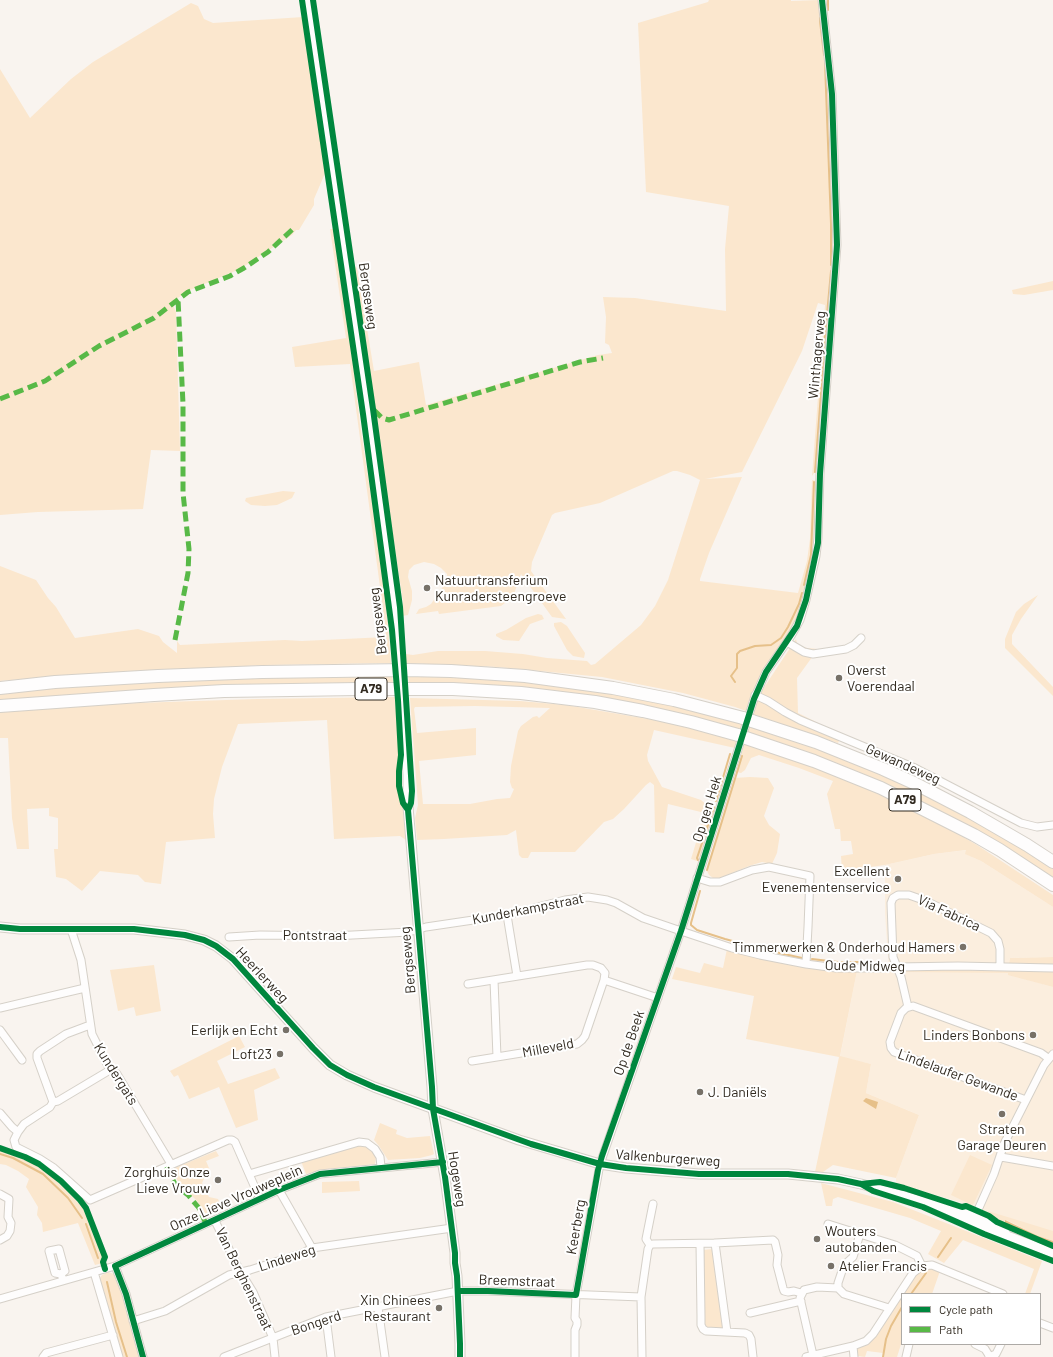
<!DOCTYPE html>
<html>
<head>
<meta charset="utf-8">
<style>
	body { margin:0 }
	#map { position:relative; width:1053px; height:1357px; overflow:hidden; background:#f9f4ef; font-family:Barlow,sans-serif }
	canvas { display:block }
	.legend { position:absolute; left:901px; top:1293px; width:140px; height:52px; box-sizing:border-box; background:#fff; border:1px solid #adaaa6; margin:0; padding:5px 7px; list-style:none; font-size:12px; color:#312a20 }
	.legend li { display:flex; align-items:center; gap:8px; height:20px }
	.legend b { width:20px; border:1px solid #adaaa6 }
</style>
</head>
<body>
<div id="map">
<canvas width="1053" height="1357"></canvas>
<ul class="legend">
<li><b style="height:5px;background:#00873e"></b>Cycle path</li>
<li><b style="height:5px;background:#58b947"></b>Path</li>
</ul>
</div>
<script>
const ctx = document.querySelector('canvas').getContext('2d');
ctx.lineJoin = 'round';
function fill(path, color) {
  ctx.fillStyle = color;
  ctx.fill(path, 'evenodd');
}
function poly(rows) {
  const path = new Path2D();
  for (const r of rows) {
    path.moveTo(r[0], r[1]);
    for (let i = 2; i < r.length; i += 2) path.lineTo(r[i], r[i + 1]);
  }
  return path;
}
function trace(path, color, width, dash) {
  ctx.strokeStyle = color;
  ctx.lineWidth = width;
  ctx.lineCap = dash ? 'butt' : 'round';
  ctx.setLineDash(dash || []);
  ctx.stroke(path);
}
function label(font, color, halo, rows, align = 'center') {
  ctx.font = font + ' Barlow,sans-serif';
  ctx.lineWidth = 4;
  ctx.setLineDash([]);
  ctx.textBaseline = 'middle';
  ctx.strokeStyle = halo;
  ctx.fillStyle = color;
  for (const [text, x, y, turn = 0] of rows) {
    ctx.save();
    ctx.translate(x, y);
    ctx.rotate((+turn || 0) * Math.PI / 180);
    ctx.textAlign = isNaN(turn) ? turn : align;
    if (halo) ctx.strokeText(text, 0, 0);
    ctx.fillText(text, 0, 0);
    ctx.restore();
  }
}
const built = poly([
	[967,850,966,854,981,861,1053,907,1053,957,1010,958,1008,974,1053,987,1053,1242,1000,1221,976,1207,896,1183,896,1178,919,1115,866,1093,871,1064,840,1057,857,971,889,971,885,913,885,865,934,854]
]);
const green = poly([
	[709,0,791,0,791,1,819,0,826,42,835,256,817,473,814,473,812,476,825,305,818,303,802,351,742,472,705,479,742,477,709,553,700,579,700,581,798,593,807,561,810,539,812,480,817,481,816,533,813,558,797,621,760,677,746,711,735,707,683,693,602,677,498,667,406,663,406,654,413,655,438,651,485,651,523,654,547,658,587,661,591,665,595,664,641,625,655,606,668,580,700,480,690,475,677,471,673,471,600,503,555,513,552,515,532,562,531,571,566,619,552,617,521,574,513,597,501,606,439,614,438,611,416,614,419,609,426,607,431,604,447,581,447,574,441,568,434,564,424,562,414,565,409,570,408,577,412,591,412,600,408,615,402,616,403,602,399,575,352,264,357,268,374,371,419,362,426,405,598,355,612,353,609,345,605,343,606,317,603,297,635,298,726,311,725,249,729,206,646,192,638,23,708,2],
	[191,3,198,6,204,19,213,23,303,17,326,171,314,199,314,205,299,230,296,230,292,235,240,269,188,291,172,302,176,312,180,451,151,450,143,509,38,512,0,515,0,69,30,118,71,79,93,62],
	[330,229,334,229,353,363,360,424,384,582,391,663,265,665,193,669,76,675,0,681,0,566,36,580,48,598,56,607,75,638,138,629,159,636,163,642,177,653,177,641,180,645,285,640,302,641,386,637,386,634,383,609,350,364,295,367,292,347,346,338],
	[1053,281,1053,290,1024,295,1013,294,1012,290],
	[283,491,295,492,292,498,277,505,265,506,251,505,245,501,246,498],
	[1038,595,1021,619,1012,635,1012,644,1053,687,1053,696,1005,648,1005,639,1016,612,1024,604],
	[538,614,542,615,544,619,530,624,519,641,503,640,496,636,496,634,506,630,526,618],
	[561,622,567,626,585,653,584,658,573,656,567,650,554,626,554,623],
	[796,639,797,643,801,646,807,648,818,649,797,678,798,713,842,735,838,743,752,714,761,692],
	[392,675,393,683,0,701,0,692,38,689,233,678],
	[408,675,446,676,547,682,710,712,865,765,960,810,1053,866,1053,880,977,833,696,720,409,683],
	[395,697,403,810,406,840,400,836,334,839,327,720,238,724,222,767,214,799,213,814,215,838,166,842,161,884,145,882,138,875,100,871,82,891,66,879,56,877,54,849,58,849,58,818,49,816,49,808,27,809,29,849,17,849,12,818,8,738,0,738,0,711,85,705,166,702,257,699],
	[410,698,520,701,566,705,654,720,706,731,737,740,735,748,654,730,647,755,648,761,662,787,701,800,708,806,716,808,700,862,691,859,705,813,668,804,664,833,655,832,654,785,650,782,646,785,624,809,613,819,604,822,575,852,531,852,528,858,522,858,519,855,516,830,507,835,444,839,417,840,415,818,418,805],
	[475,706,550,708,539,718,537,716,533,717,521,726,518,731,511,766,510,782,512,788,514,789,510,798,497,799,470,804,423,804,419,761,476,755,476,728,417,733,414,709,415,707],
	[745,742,780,754,861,786,902,804,943,825,977,845,1053,895,1053,907,981,861,965,854,966,850,934,854,885,865,842,871,841,856,853,854,851,841,841,841,840,829,835,829,827,794,833,781,799,768,759,755,751,758,745,770,741,773,736,772],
	[750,777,768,778,774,788,764,816,769,825,780,834,777,853,772,864,762,862,749,866,720,878,713,878,709,875,707,871,713,847,734,778],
	[727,942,773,953,810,959,859,965,889,965,889,971,857,971,840,1056,871,1064,866,1093,919,1115,896,1178,833,1165,823,1172,815,1172,839,1057,746,1039,754,996,672,979,676,967,700,973,704,963,723,968,727,949],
	[1053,957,1053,987,1008,975,1008,973,905,972,908,970,1008,969,1010,958],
	[154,965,161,1011,136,1016,134,1007,118,1011,110,970],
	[239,1036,245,1047,217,1061,228,1084,275,1068,280,1078,254,1090,258,1120,236,1128,219,1087,189,1099,178,1075,174,1077,170,1071],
	[380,1123,397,1130,396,1134,407,1138,430,1136,434,1154,432,1155,420,1158,388,1160,379,1146,374,1140],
	[359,1145,367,1146,371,1150,376,1157,375,1164,327,1169,306,1174,301,1161],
	[0,1150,32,1163,46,1172,58,1182,83,1208,106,1262,95,1265,78,1223,43,1232,42,1223,37,1215,38,1207,26,1187,29,1179,18,1171,6,1165,0,1164],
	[216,1151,219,1156,206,1161,209,1168,202,1183,209,1197,218,1199,222,1208,207,1216,197,1201,181,1185,171,1171,172,1169],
	[970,1155,992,1165,974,1203,972,1205,951,1195],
	[359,1181,360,1191,322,1193,322,1182],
	[821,1183,893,1202,1042,1261,1030,1294,1025,1294,1034,1269,963,1240,944,1263,928,1254,941,1231,910,1218,838,1197,833,1199,832,1206,826,1206],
	[988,1211,1053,1231,1053,1241,1038,1236,1007,1220,1004,1221,1005,1223,1053,1244,1053,1245,997,1222,991,1217],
	[713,1249,724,1328,723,1329,707,1329,703,1326,703,1250],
	[930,1268,940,1271,932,1294,902,1294,902,1341,897,1357,883,1357,883,1353,867,1351,865,1357,857,1356,857,1349,868,1344,873,1338,910,1280,921,1269],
	[108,1272,114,1274,124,1298,139,1357,122,1357,99,1279,102,1275]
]);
const water = poly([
	[866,1098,878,1102,876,1109,863,1101],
	[1005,1220,1038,1236,1053,1241,1053,1244,1005,1223]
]);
const stream = poly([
	[828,10,828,0],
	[820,18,820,21,824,55],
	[825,63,831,224,831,265],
	[824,347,831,271],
	[815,472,824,354],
	[804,585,811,555,814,482],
	[735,682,731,676,737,668,737,654,740,651,755,646,771,645,781,638,788,627,799,604,802,593],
	[716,801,730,754],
	[698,860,697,858,714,807],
	[707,870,742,756],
	[700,891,691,923,691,925,697,930,725,939,766,950,802,958],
	[812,959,838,962,869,962],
	[0,1154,13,1158,43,1174,68,1198,82,1218],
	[86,1224,98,1258],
	[938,1257,951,1238],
	[107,1282,116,1322,127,1357],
	[911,1294,926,1273],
	[883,1357,886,1339,891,1326,902,1307]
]);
const street = poly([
	[787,642,804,652,813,654,846,649,854,645,861,638],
	[755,695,768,701,785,712,800,720,915,768,1021,823,1037,827,1053,825],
	[697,878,710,882,720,882,752,870,769,867,810,876,808,927,806,964],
	[507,915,517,976],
	[71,929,81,960,92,1034,110,1070,117,1074,171,1164],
	[229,937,260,935,334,936,409,932,426,927,507,915,565,900,588,897,607,900,616,903,643,918,681,931,732,948,760,955,806,964,836,968,880,968,897,967,958,966,1053,968],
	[494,980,497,1057],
	[604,980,658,998],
	[468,984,587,965,593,965,601,968,605,973,604,980,585,1036,582,1040,577,1044,472,1061],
	[908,1007,901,977,893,957,891,903,893,898,898,895,909,895,926,901,991,933,998,941,1000,949,1000,966],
	[0,1008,85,988],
	[90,1025,66,1034,40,1051,37,1054,37,1058,53,1102,50,1107,24,1124,18,1132,14,1140,16,1147,40,1159,54,1168,90,1200,228,1140,232,1140,235,1142,260,1199],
	[0,1030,22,1060],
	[1026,1100,894,1052,891,1048,890,1042,901,1013,906,1008,913,1006,1041,1053,1048,1058],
	[53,1102,58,1101,110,1070],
	[0,1113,12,1127,18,1132],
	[1001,1157,1053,1166],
	[249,1174,359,1142,367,1143,375,1149,380,1157,381,1167],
	[279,1190,312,1248],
	[0,1194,9,1199,8,1217,11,1223,10,1231,7,1236,0,1240],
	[215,1221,240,1271,253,1292,273,1338,275,1357],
	[973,1221,994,1174,1004,1144,1044,1065,1053,1054],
	[828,1224,895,1245,917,1256,922,1266],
	[715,1243,727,1332],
	[700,1244,701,1317,701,1325,703,1329,706,1331,745,1333,749,1335,751,1339,753,1357],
	[650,1245,646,1239,653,1204],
	[115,1266,126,1294,143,1357],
	[94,1272,119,1357],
	[61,1274,65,1271,59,1249,49,1251,55,1273,61,1274,63,1280],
	[838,1288,838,1283,844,1265,853,1257,860,1234],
	[0,1299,115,1266,279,1190,320,1174,443,1162],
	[378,1307,385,1357],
	[750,1313,801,1301],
	[326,1317,331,1357],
	[133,1321,165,1311,229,1275,250,1270,303,1253,312,1248,452,1228],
	[1040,1323,1053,1328],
	[975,1344,985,1349,990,1357],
	[853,1346,854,1357],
	[813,1355,800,1298,804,1290,817,1287,838,1288,844,1294,889,1308],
	[43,1357,46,1353,113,1335],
	[224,1357,326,1317,458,1291,488,1291,641,1297],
	[575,1357,575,1330,577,1325,577,1321,575,1318,576,1295,600,1164,681,931,754,699,766,672,791,636,800,620,806,600,816,556,818,538,820,474,837,245,832,94,822,0],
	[642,1357,641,1297,648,1249,650,1245,653,1244,715,1243,773,1240,775,1242,778,1255,777,1265,783,1288,784,1291,788,1292,794,1291,801,1293],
	[806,1357,853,1346,866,1341,873,1334,913,1273,922,1266,932,1265,1003,1294],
	[906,1357,909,1344],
	[989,1357,996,1354,1001,1344]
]);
const secondary = poly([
	[308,0,378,486,394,600,399,658],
	[403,700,408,775,408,789,407,795,432,1087,433,1109,445,1177,455,1253,455,1263,457,1276,460,1344,460,1357],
	[0,927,20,929,134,929,185,935,204,940,216,946,233,959,313,1048,330,1065,347,1075,374,1087,519,1140,600,1164,626,1168,699,1174,788,1174,838,1179,861,1184,929,1203,945,1206,961,1211,1003,1230,1007,1236],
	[932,1205,942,1212,986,1230,1000,1236,1007,1236,1053,1253]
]);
const highway = poly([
	[0,688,55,682,158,676,262,672,406,670,451,671,525,676,613,688,674,700,743,718],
	[0,706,154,695,224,691,358,689,453,689,521,693,595,702,643,711,691,722,738,735],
	[752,721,816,742,883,769,914,783,970,812,1027,845,1053,862],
	[746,738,814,761,881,788,974,835,1000,850,1053,885]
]);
const secondaryBridge = poly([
	[399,658,403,700]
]);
const highwayBridge = poly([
	[743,718,752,721],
	[738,735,746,738]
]);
const quiet = poly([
	[0,399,45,381,99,346,154,318,188,292,230,276,244,268,268,252,294,228],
	[374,410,382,418,389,420,580,362,603,358],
	[175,640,188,573,189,549,183,493,183,404,178,299],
	[166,1167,176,1186,188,1195,199,1208,206,1224]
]);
const cycleway = poly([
	[302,0,363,414,392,630,398,700,401,755,399,771,399,786,403,803,408,810,432,1087,433,1109,445,1177,455,1253,455,1263,457,1276,460,1344,460,1357],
	[313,0,373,409,400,607,412,791,411,803,408,810],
	[0,927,20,929,134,929,185,935,204,940,216,946,233,959,313,1048,330,1065,347,1075,374,1087,531,1144,600,1164,626,1168,699,1174,788,1174,838,1179,861,1184,880,1182,904,1188,962,1207,966,1206,989,1216,997,1222,1053,1246],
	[0,1148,25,1157,39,1164,61,1181,80,1200,86,1208,105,1257,103,1262,105,1269],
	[861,1184,873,1191,923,1207,984,1234,1053,1261],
	[458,1291,488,1291,576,1295,598,1170,602,1156,681,931,754,699,766,672,797,626,806,600,818,543,820,474,837,245,832,94,822,0],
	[143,1357,126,1294,115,1266,279,1190,320,1174,443,1162]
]);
const markers = [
	[427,588,4,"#777168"],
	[839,678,4,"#777168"],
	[898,879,4,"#777168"],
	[963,947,4,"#777168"],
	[286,1030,4,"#777168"],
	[1033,1035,4,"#777168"],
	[280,1054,4,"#777168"],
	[700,1092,4,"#777168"],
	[1002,1114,4,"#777168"],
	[218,1180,4,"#777168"],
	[817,1239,4,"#777168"],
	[831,1266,4,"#777168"],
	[439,1308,4,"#777168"]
];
const shields = [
	[371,689,32],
	[905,800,32]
];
const shieldNames = [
	["A79",371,689],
	["A79",905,800]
];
const streetNames = [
	["Bergseweg",368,296,82],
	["Winthagerweg",817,355,-85],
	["Bergseweg",378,621,-97],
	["Gewandeweg",903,764,24],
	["Op gen Hek",707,809,-73],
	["Kunderkampstraat",528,909,-11],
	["Via Fabrica",949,913,25],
	["Pontstraat",315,935],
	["Bergseweg",408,960,-95],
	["Oude Midweg",865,966,1],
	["Heerlerweg",262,975,47],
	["Op de Beek",629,1043,-71],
	["Milleveld",548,1048,-11],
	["Kundergats",116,1074,58],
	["Lindelaufer Gewande",958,1075,20],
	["Valkenburgerweg",668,1158,4],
	["Hogeweg",457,1179,81],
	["Onze Lieve Vrouweplein",236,1198,-24],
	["Keerberg",576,1227,-80],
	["Lindeweg",287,1258,-18],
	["Van Berghenstraat",244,1279,64],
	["Breemstraat",517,1281,2],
	["Bongerd",316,1323,-18]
];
const poiNames = [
	["Natuurtransferium",435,580,"left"],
	["Kunradersteengroeve",435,596,"left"],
	["Overst",847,670,"left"],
	["Voerendaal",847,686,"left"],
	["Excellent",890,871],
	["Evenementenservice",890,887],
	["Timmerwerken & Onderhoud Hamers",955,947],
	["Eerlijk en Echt",278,1030],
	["Linders Bonbons",1025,1035],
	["Loft23",272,1054],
	["J. Daniëls",708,1092,"left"],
	["Straten",1002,1129,"center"],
	["Garage Deuren",1002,1145,"center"],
	["Zorghuis Onze",210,1172],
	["Lieve Vrouw",210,1188],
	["Wouters",825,1231,"left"],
	["autobanden",825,1247,"left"],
	["Atelier Francis",839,1266,"left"],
	["Xin Chinees",431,1300],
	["Restaurant",431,1316]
];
fill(built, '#fbeede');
fill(green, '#fbe7ce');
fill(water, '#e6c089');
trace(stream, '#e6c089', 2);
trace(street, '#d5d0c8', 9);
trace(secondary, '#d5d0c8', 11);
trace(highway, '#d5d0c8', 14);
trace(street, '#fefdfd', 7);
trace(secondary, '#fefdfd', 9);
trace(highway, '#fefdfd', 12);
trace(secondaryBridge, '#d5d0c8', 11, []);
trace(highwayBridge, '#d5d0c8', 14, []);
trace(secondaryBridge, '#fefdfd', 9);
trace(highwayBridge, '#fefdfd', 12);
trace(quiet, '#58b947', 5, [10, 5]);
trace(cycleway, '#00873e', 6);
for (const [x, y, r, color] of markers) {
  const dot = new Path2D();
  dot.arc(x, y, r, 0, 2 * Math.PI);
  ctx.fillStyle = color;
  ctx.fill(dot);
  trace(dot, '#fff', 1.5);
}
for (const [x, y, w] of shields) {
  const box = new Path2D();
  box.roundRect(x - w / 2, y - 11, w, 22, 3);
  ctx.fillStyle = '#fff';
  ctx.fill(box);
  trace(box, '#312a20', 1);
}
label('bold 13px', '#312a20', null, shieldNames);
label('14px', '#312a20', '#fff', streetNames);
label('14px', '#312a20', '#fff', poiNames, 'right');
</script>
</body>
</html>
